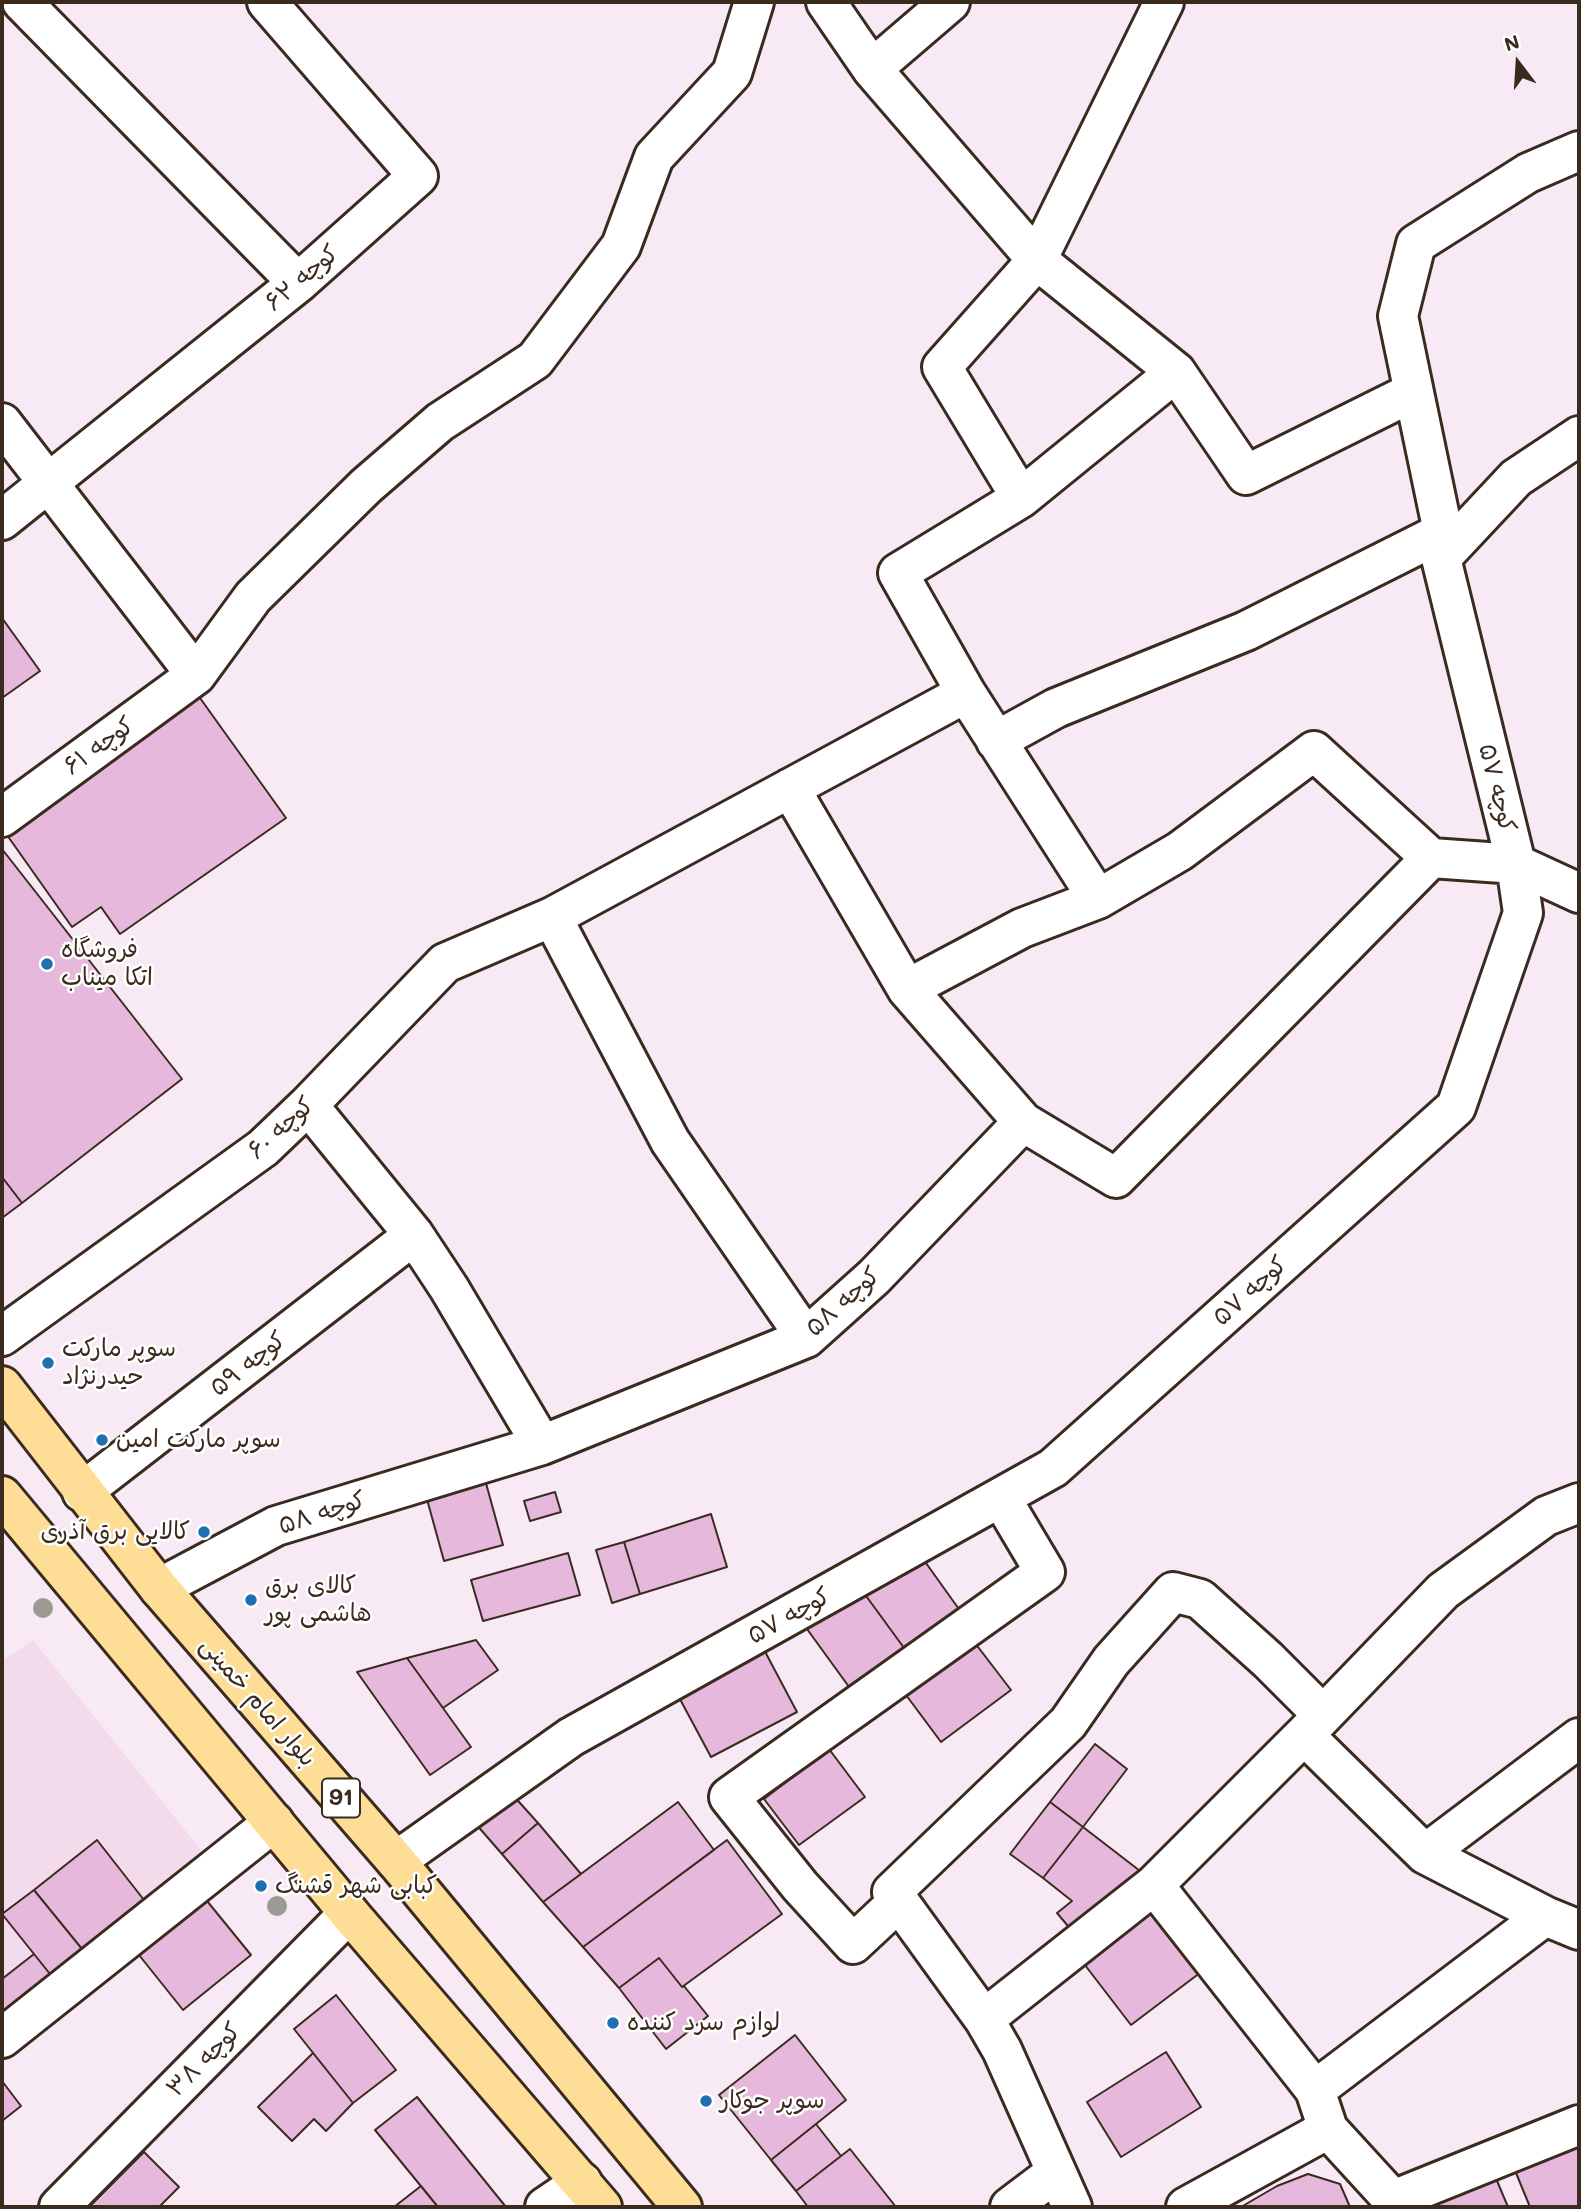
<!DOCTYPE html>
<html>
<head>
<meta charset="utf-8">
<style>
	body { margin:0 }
	#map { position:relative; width:1581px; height:2209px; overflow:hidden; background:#f8eaf4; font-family:Mali,sans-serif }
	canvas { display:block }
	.frame { position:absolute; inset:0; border:4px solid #3b2a1e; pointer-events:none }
	.north { position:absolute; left:1483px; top:28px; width:70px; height:70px; -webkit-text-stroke:5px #fff; paint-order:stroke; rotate:343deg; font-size:19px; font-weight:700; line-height:28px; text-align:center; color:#3b2a1e }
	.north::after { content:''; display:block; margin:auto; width:24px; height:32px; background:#3b2a1e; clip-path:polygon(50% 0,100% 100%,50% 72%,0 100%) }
</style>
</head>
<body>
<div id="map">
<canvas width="1581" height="2209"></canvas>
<div class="frame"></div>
<div class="north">N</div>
</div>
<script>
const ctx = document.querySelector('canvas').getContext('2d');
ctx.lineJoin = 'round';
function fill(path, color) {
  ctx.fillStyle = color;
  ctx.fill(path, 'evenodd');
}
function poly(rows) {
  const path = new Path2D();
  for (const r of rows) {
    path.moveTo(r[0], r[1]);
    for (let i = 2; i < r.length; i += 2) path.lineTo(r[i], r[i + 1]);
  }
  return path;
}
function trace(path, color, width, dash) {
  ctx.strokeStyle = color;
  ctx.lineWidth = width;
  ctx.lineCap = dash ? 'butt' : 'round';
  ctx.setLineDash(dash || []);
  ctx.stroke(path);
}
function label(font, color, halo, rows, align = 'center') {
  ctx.font = font + ' Mali,"Playpen Sans Arabic",sans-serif';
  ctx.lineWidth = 5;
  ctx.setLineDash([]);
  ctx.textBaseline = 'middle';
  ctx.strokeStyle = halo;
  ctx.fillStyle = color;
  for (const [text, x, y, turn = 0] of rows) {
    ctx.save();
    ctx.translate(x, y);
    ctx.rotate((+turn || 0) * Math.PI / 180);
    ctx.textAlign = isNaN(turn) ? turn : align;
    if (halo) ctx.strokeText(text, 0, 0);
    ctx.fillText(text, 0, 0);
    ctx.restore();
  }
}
const built = poly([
	[33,1640,205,1855,2,2015,2,1661]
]);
const building = poly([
	[2,618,40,671,2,698,2,618],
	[195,691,286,818,120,934,101,907,72,927,2,828,195,691],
	[2,849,182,1079,22,1203,2,1177,2,849],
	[2,1177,22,1203,2,1218,2,1177],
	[484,1476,503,1545,444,1561,425,1492,484,1476],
	[555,1492,561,1512,530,1521,524,1501,555,1492],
	[711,1514,727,1567,640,1594,624,1542,711,1514],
	[624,1542,640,1594,612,1603,596,1550,624,1542],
	[916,1549,961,1612,907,1652,861,1589,916,1549],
	[568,1553,580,1595,483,1621,471,1580,568,1553],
	[861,1589,907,1652,852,1691,807,1629,861,1589],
	[476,1640,498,1670,443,1708,407,1658,476,1640],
	[975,1643,1011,1690,941,1742,906,1695,975,1643],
	[761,1644,797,1712,711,1757,674,1688,761,1644],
	[407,1658,471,1747,430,1775,357,1672,407,1658],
	[1095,1744,1127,1769,1083,1827,1050,1802,1095,1744],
	[829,1749,865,1797,799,1845,764,1799,829,1749],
	[511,1793,538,1823,502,1854,475,1823,511,1793],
	[678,1802,714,1850,583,1947,543,1902,678,1802],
	[1050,1802,1083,1827,1043,1878,1010,1854,1050,1802],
	[538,1823,581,1874,543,1902,502,1854,538,1823],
	[1083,1827,1144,1874,1073,1932,1057,1913,1072,1901,1043,1878,1083,1827],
	[97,1840,144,1900,82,1949,34,1890,97,1840],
	[727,1840,782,1914,682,1987,659,1958,619,1988,583,1947,727,1840],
	[34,1890,82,1949,50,1974,2,1914,34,1890],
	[203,1896,251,1955,183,2010,135,1950,203,1896],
	[1156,1897,1209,1966,1131,2025,1078,1956,1156,1897],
	[34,1954,50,1974,2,2012,2,1979,34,1954],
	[659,1958,682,1987,684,1986,708,2016,666,2049,619,1988,659,1958],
	[336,1995,396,2070,353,2103,294,2029,336,1995],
	[795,2035,846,2100,771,2160,719,2095,795,2035],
	[1166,2052,1201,2107,1121,2157,1087,2102,1166,2052],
	[313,2053,353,2103,326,2131,314,2119,292,2141,258,2107,313,2053],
	[2,2081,21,2106,2,2121,2,2081],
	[417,2097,506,2207,438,2207,375,2130,417,2097],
	[816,2124,841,2156,796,2191,771,2160,816,2124],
	[1579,2141,1579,2207,1530,2207,1514,2168,1579,2141],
	[850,2149,896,2207,808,2207,796,2191,850,2149],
	[144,2152,179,2187,159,2207,89,2207,144,2152],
	[1308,2174,1340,2184,1350,2207,1241,2207,1277,2186,1308,2174],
	[1495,2176,1508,2207,1418,2207,1495,2176],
	[421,2186,438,2207,394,2207,421,2186]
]);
const minor = poly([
	[22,2,298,283],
	[872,69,950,2],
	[1176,372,1246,475,1413,392],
	[2,423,196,675],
	[1021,498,942,367,1037,260,1164,2],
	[2,520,298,283,418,176,267,2],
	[1441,558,1443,532,1398,316,1416,244,1528,173,1579,151],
	[966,693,1098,899],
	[996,741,1056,708,1246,631,1443,532],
	[2,817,196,675,253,597,366,486,440,422,535,360,621,246,654,157,732,73,754,2],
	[552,917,670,1141,806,1338],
	[907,989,1022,928,1098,899,1180,851,1314,751,1431,858],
	[308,1105,414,1235,449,1288,542,1445],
	[1023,1122,1116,1178,1431,858,1516,864,1579,893],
	[2,1336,263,1148,308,1105,445,963,552,917,966,693,898,573,1021,498,1176,372,1037,260,872,69,826,2],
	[82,1492,414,1235],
	[159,1588,276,1526,542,1445,806,1338,874,1277,1023,1122,907,989,790,788],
	[1306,1733,1443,1591,1546,1516,1579,1503],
	[1425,1854,1579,1738],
	[396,1861,571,1737,1053,1468,1456,1107,1523,913,1516,864,1441,558,1516,478,1579,436],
	[1154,1885,1315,2090,1328,2129,1186,2207],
	[899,1901,853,1944,800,1886,729,1797,1045,1572,1001,1498],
	[984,2019,1154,1885,1304,1735,1425,1854,1545,1916],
	[2,2038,274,1822],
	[1315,2090,1545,1916,1579,1930],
	[1328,2129,1393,2200,1579,2125],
	[59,2207,349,1913],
	[545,2207,582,2182],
	[1010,2207,1055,2173],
	[1072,2207,1002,2050,984,2019,892,1892,1068,1723,1111,1661,1173,1592,1200,1599,1268,1660,1322,1714]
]);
const major = poly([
	[2,1386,159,1588,396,1861,682,2207],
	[2,1496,349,1913,602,2207]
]);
const trees = [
	[43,1608],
	[277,1906]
];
const markers = [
	[47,964,7,"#1f6fb2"],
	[48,1363,7,"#1f6fb2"],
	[102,1440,7,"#1f6fb2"],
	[204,1532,7,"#1f6fb2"],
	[251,1600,7,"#1f6fb2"],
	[261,1886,7,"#1f6fb2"],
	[613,2023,7,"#1f6fb2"],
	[706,2101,7,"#1f6fb2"]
];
const shields = [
	[341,1798,38]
];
const shieldNames = [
	["91",341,1798]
];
const streetNames = [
	["کوچه ۶۲",302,278,-40],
	["کوچه ۶۱",99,746,-36],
	["کوچه ۵۷",1497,788,76],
	["کوچه ۶۰",281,1128,-42],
	["کوچه ۵۷",1250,1291,-42],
	["کوچه ۵۸",843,1302,-42],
	["کوچه ۵۹",248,1364,-38],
	["کوچه ۵۸",322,1513,-18],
	["کوچه ۵۷",789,1616,-29],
	["بلوار امام خمینی",258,1702,49],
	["کوچه ۳۸",204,2060,-45]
];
const poiNames = [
	["فروشگاه",61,950],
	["اتکا میناب",61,978],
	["سوپر مارکت",62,1349],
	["حیدرنژاد",62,1377],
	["سوپر مارکت امین",116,1440],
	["کالایی برق آذری",190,1532,"right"],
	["کالای برق",265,1586],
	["هاشمی پور",265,1614],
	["کبابی شهر قشنگ",275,1886],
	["لوازم سرد کننده",627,2023],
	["سوپر جوکار",720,2101]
];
fill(built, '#f3dbec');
fill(building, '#e6b8db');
trace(building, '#3b2a1e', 2);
trace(minor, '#3b2a1e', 44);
trace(major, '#3b2a1e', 44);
trace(minor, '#fff', 38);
trace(major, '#fedd96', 38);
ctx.fillStyle = '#9d9a93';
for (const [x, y] of trees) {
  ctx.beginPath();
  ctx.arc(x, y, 10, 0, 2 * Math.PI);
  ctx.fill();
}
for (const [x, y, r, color] of markers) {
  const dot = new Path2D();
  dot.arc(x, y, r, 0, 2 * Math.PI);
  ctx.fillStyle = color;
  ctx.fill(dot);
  trace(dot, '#fff', 2.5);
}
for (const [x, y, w] of shields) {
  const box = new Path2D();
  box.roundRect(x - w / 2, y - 19.5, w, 39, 5);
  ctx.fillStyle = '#fff';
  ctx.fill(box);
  trace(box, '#3b2a1e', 2);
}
label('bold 23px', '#3b2a1e', null, shieldNames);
label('24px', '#3b2a1e', '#fff', streetNames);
label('24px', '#3b2a1e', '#fff', poiNames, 'left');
</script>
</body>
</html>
